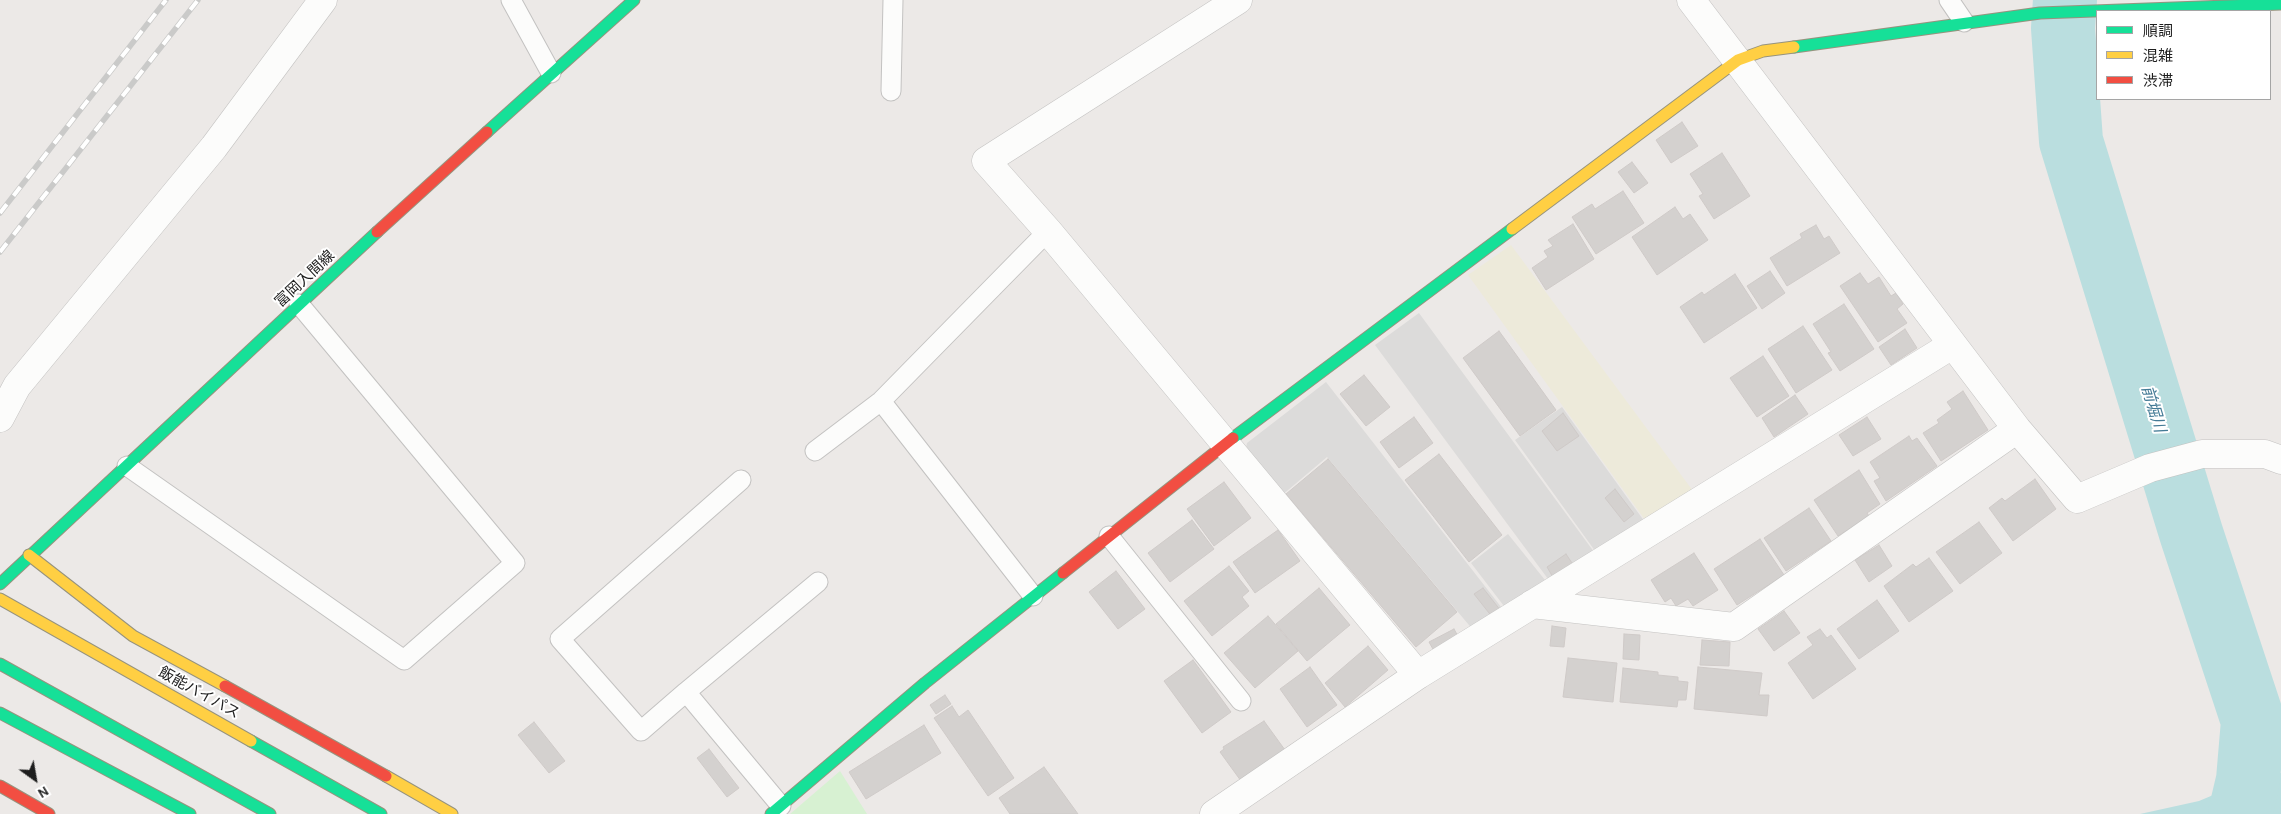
<!DOCTYPE html>
<html>
<head>
<meta charset="utf-8">
<style>
	body { margin:0 }
	#map { position:relative; width:2281px; height:814px; overflow:hidden; background:#ece9e7; font-family:Karla,"Noto Sans JP",sans-serif }
	canvas { display:block }
	.legend { position:absolute; left:2096px; top:10px; width:175px; height:90px; box-sizing:border-box; background:#fff; border:1px solid #a5a5a5; margin:0; padding:6px 9px; list-style:none; font-size:15px; color:#1e1e1e }
	.legend li { display:flex; align-items:center; gap:10px; height:25px }
	.legend b { width:25px; border:1px solid #a5a5a5 }
	.north { position:absolute; left:10px; top:754px; width:50px; height:50px; -webkit-text-stroke:4px #fff; paint-order:stroke; rotate:148deg; font-size:14px; font-weight:700; line-height:20px; text-align:center; color:#1e1e1e }
	.north::after { content:''; display:block; margin:auto; width:18px; height:22px; background:#1e1e1e; clip-path:polygon(50% 0,100% 100%,50% 72%,0 100%) }
</style>
</head>
<body>
<div id="map">
<canvas width="2281" height="814"></canvas>
<ul class="legend">
<li><b style="height:6px;background:#16e098"></b>順調</li>
<li><b style="height:6px;background:#ffcf43"></b>混雑</li>
<li><b style="height:6px;background:#f24e42"></b>渋滞</li>
</ul>
<div class="north">N</div>
</div>
<script>
const ctx = document.querySelector('canvas').getContext('2d');
ctx.lineJoin = 'round';
function fill(path, color) {
  ctx.fillStyle = color;
  ctx.fill(path, 'evenodd');
}
function poly(rows) {
  const path = new Path2D();
  for (const r of rows) {
    path.moveTo(r[0], r[1]);
    for (let i = 2; i < r.length; i += 2) path.lineTo(r[i], r[i + 1]);
  }
  return path;
}
function trace(path, color, width, dash) {
  ctx.strokeStyle = color;
  ctx.lineWidth = width;
  ctx.lineCap = dash ? 'butt' : 'round';
  ctx.setLineDash(dash || []);
  ctx.stroke(path);
}
function label(font, color, halo, rows, align = 'center') {
  ctx.font = font + ' Karla,"Noto Sans JP",sans-serif';
  ctx.lineWidth = 4;
  ctx.setLineDash([]);
  ctx.textBaseline = 'middle';
  ctx.strokeStyle = halo;
  ctx.fillStyle = color;
  for (const [text, x, y, turn = 0] of rows) {
    ctx.save();
    ctx.translate(x, y);
    ctx.rotate((+turn || 0) * Math.PI / 180);
    ctx.textAlign = isNaN(turn) ? turn : align;
    if (halo) ctx.strokeText(text, 0, 0);
    ctx.fillText(text, 0, 0);
    ctx.restore();
  }
}
const farmland = poly([
	[1511,245,1696,495,1648,524,1468,275]
]);
const park = poly([
	[840,771,867,814,790,814]
]);
const parking = poly([
	[1419,313,1597,556,1551,583,1375,345],
	[1326,382,1505,612,1474,631,1327,457,1281,496,1245,453,1247,443],
	[1562,407,1647,525,1598,555,1515,440],
	[1508,534,1549,585,1507,610,1471,563]
]);
const water = poly([
	[2281,773,2281,814,2140,814,2199,801,2218,793,2231,785,2262,775]
]);
const river = poly([
	[2065,0,2063,28,2071,141,2191,533,2253,721,2248,780,2240,814]
]);
const building = poly([
	[1682,122,1698,146,1671,163,1656,140,1682,122],
	[1722,153,1750,196,1714,219,1699,196,1703,194,1690,174,1722,153],
	[1632,162,1648,183,1634,193,1618,172,1632,162],
	[1623,191,1644,223,1596,254,1572,217,1592,204,1595,209,1623,191],
	[1675,207,1683,219,1690,214,1708,240,1657,275,1632,237,1675,207],
	[1573,224,1594,259,1546,290,1532,268,1548,257,1544,251,1553,246,1548,240,1573,224],
	[1816,225,1824,239,1829,236,1840,253,1787,286,1770,258,1802,238,1800,234,1816,225],
	[1770,271,1785,293,1762,309,1747,286,1770,271],
	[1860,273,1868,284,1879,277,1891,296,1896,293,1903,304,1897,309,1907,323,1878,342,1840,286,1860,273],
	[1735,274,1757,308,1704,343,1680,307,1702,292,1704,295,1735,274],
	[1844,304,1874,349,1840,371,1828,353,1831,352,1813,324,1844,304],
	[1803,326,1832,370,1796,393,1768,349,1803,326],
	[1905,329,1917,348,1891,365,1879,347,1905,329],
	[1499,331,1556,410,1520,436,1463,358,1499,331],
	[1763,356,1789,396,1757,417,1730,378,1763,356],
	[1364,375,1390,407,1366,426,1340,394,1364,375],
	[1963,391,1988,430,1941,461,1923,433,1939,423,1937,420,1952,409,1947,402,1963,391],
	[1795,395,1808,414,1774,437,1762,418,1795,395],
	[1563,413,1579,436,1557,451,1542,431,1563,413],
	[1414,417,1433,443,1399,468,1380,442,1414,417],
	[1867,417,1881,439,1853,456,1839,435,1867,417],
	[1909,436,1912,441,1917,438,1937,466,1886,501,1874,481,1880,478,1870,462,1909,436],
	[1439,454,1502,535,1469,562,1405,480,1439,454],
	[1328,459,1457,612,1416,647,1286,494,1328,459],
	[1859,470,1880,504,1867,513,1869,516,1838,536,1814,500,1859,470],
	[2035,479,2056,509,2013,541,1989,508,2002,498,2005,501,2035,479],
	[1224,482,1251,518,1214,546,1187,509,1224,482],
	[1615,489,1634,514,1624,522,1605,498,1615,489],
	[1809,508,1831,541,1786,571,1764,538,1809,508],
	[1192,520,1214,549,1170,582,1148,553,1192,520],
	[1979,522,2002,553,1960,584,1936,552,1979,522],
	[1278,530,1300,561,1255,593,1233,562,1278,530],
	[1760,539,1784,575,1737,605,1714,569,1760,539],
	[1879,545,1892,566,1869,582,1855,560,1879,545],
	[1694,553,1718,590,1693,606,1688,599,1676,606,1671,598,1665,602,1651,580,1694,553],
	[1566,554,1574,566,1554,579,1547,567,1566,554],
	[1929,558,1953,591,1909,622,1884,586,1913,564,1916,567,1929,558],
	[1229,566,1249,591,1242,597,1249,606,1212,636,1184,601,1229,566],
	[1116,571,1145,609,1118,629,1089,592,1116,571],
	[1319,588,1350,625,1307,661,1276,624,1319,588],
	[1483,588,1501,611,1493,618,1474,594,1483,588],
	[1877,600,1899,631,1859,659,1837,629,1877,600],
	[1784,611,1800,633,1774,651,1758,629,1784,611],
	[1268,616,1298,651,1255,688,1224,653,1268,616],
	[1552,626,1566,628,1564,647,1550,646,1552,626],
	[1454,629,1459,638,1434,651,1429,642,1454,629],
	[1820,629,1827,638,1831,635,1856,669,1813,699,1788,663,1813,645,1807,637,1820,629],
	[1624,634,1640,635,1639,660,1623,659,1624,634],
	[1702,640,1730,642,1729,666,1700,665,1702,640],
	[1368,646,1388,670,1345,707,1325,683,1368,646],
	[1568,658,1617,663,1613,702,1563,697,1568,658],
	[1193,660,1231,712,1202,733,1164,681,1193,660],
	[1310,667,1337,705,1307,727,1280,689,1310,667],
	[1698,667,1762,673,1759,695,1769,695,1767,716,1694,709,1698,667],
	[1623,668,1658,672,1658,675,1678,677,1678,681,1688,682,1686,700,1678,700,1677,707,1620,702,1623,668],
	[945,695,951,704,936,714,930,705,945,695],
	[952,706,959,717,968,710,1014,778,988,796,934,718,952,706],
	[1264,721,1285,750,1241,781,1220,752,1224,749,1223,747,1264,721],
	[534,722,565,761,549,773,518,735,534,722],
	[924,725,941,753,866,799,849,772,924,725],
	[709,749,739,788,727,797,697,758,709,749],
	[1044,767,1078,814,1010,814,999,798,1044,767]
]);
const lane = poly([
	[511,0,551,73],
	[1949,0,1964,22],
	[891,91,893,0],
	[881,401,1033,596],
	[815,451,881,401,1048,231],
	[127,466,404,660,515,563,299,304],
	[741,480,560,639,641,731,686,692,781,806],
	[1109,536,1241,701],
	[686,692,818,582]
]);
const street = poly([
	[1238,0,986,161,1048,231,1418,675],
	[1691,0,2017,429,2077,499,2150,468,2202,454,2265,454,2281,460],
	[0,418,17,386,214,147,323,0],
	[1532,604,1734,627,2017,429],
	[1214,814,1418,675,1952,345]
]);
const fast = poly([
	[1794,47,2040,13,2281,4],
	[487,132,634,0],
	[1233,438,1512,229],
	[0,584,377,232],
	[0,664,270,814],
	[0,713,190,814],
	[251,741,381,814],
	[771,814,925,683,1063,573]
]);
const slow = poly([
	[1512,229,1738,60,1763,51,1794,47],
	[29,555,133,636,225,686],
	[0,599,251,741],
	[386,776,452,814]
]);
const jam = poly([
	[377,232,487,132],
	[1063,573,1233,438],
	[225,686,386,776],
	[0,786,49,814]
]);
const rail = poly([
	[0,213,166,0],
	[0,252,198,0]
]);
const streetNames = [
	["富岡入間線",305,279,-43],
	["飯能バイパス",199,693,29]
];
const waterNames = [
	["前堀川",2153,409,73]
];
fill(farmland, '#edeada');
fill(park, '#d7f1d2');
fill(parking, '#dcdbda');
fill(water, '#badedf');
trace(river, '#badedf', 64);
fill(building, '#d4d1cf');
trace(building, '#cfcac8', 1);
trace(lane, '#c3c2c1', 21);
trace(street, '#c3c2c1', 29);
trace(fast, '#96937e', 13);
trace(slow, '#96937e', 13);
trace(jam, '#96937e', 13);
trace(lane, '#fcfcfb', 19);
trace(street, '#fcfcfb', 28);
trace(fast, '#16e098', 11);
trace(slow, '#ffcf43', 11);
trace(jam, '#f24e42', 11);
trace(rail, '#cacac9', 5.5);
trace(rail, '#fff', 4, [11]);
label('15px', '#1e1e1e', '#fff', streetNames);
label('italic 16px', '#437a95', '#fff', waterNames);
</script>
</body>
</html>
